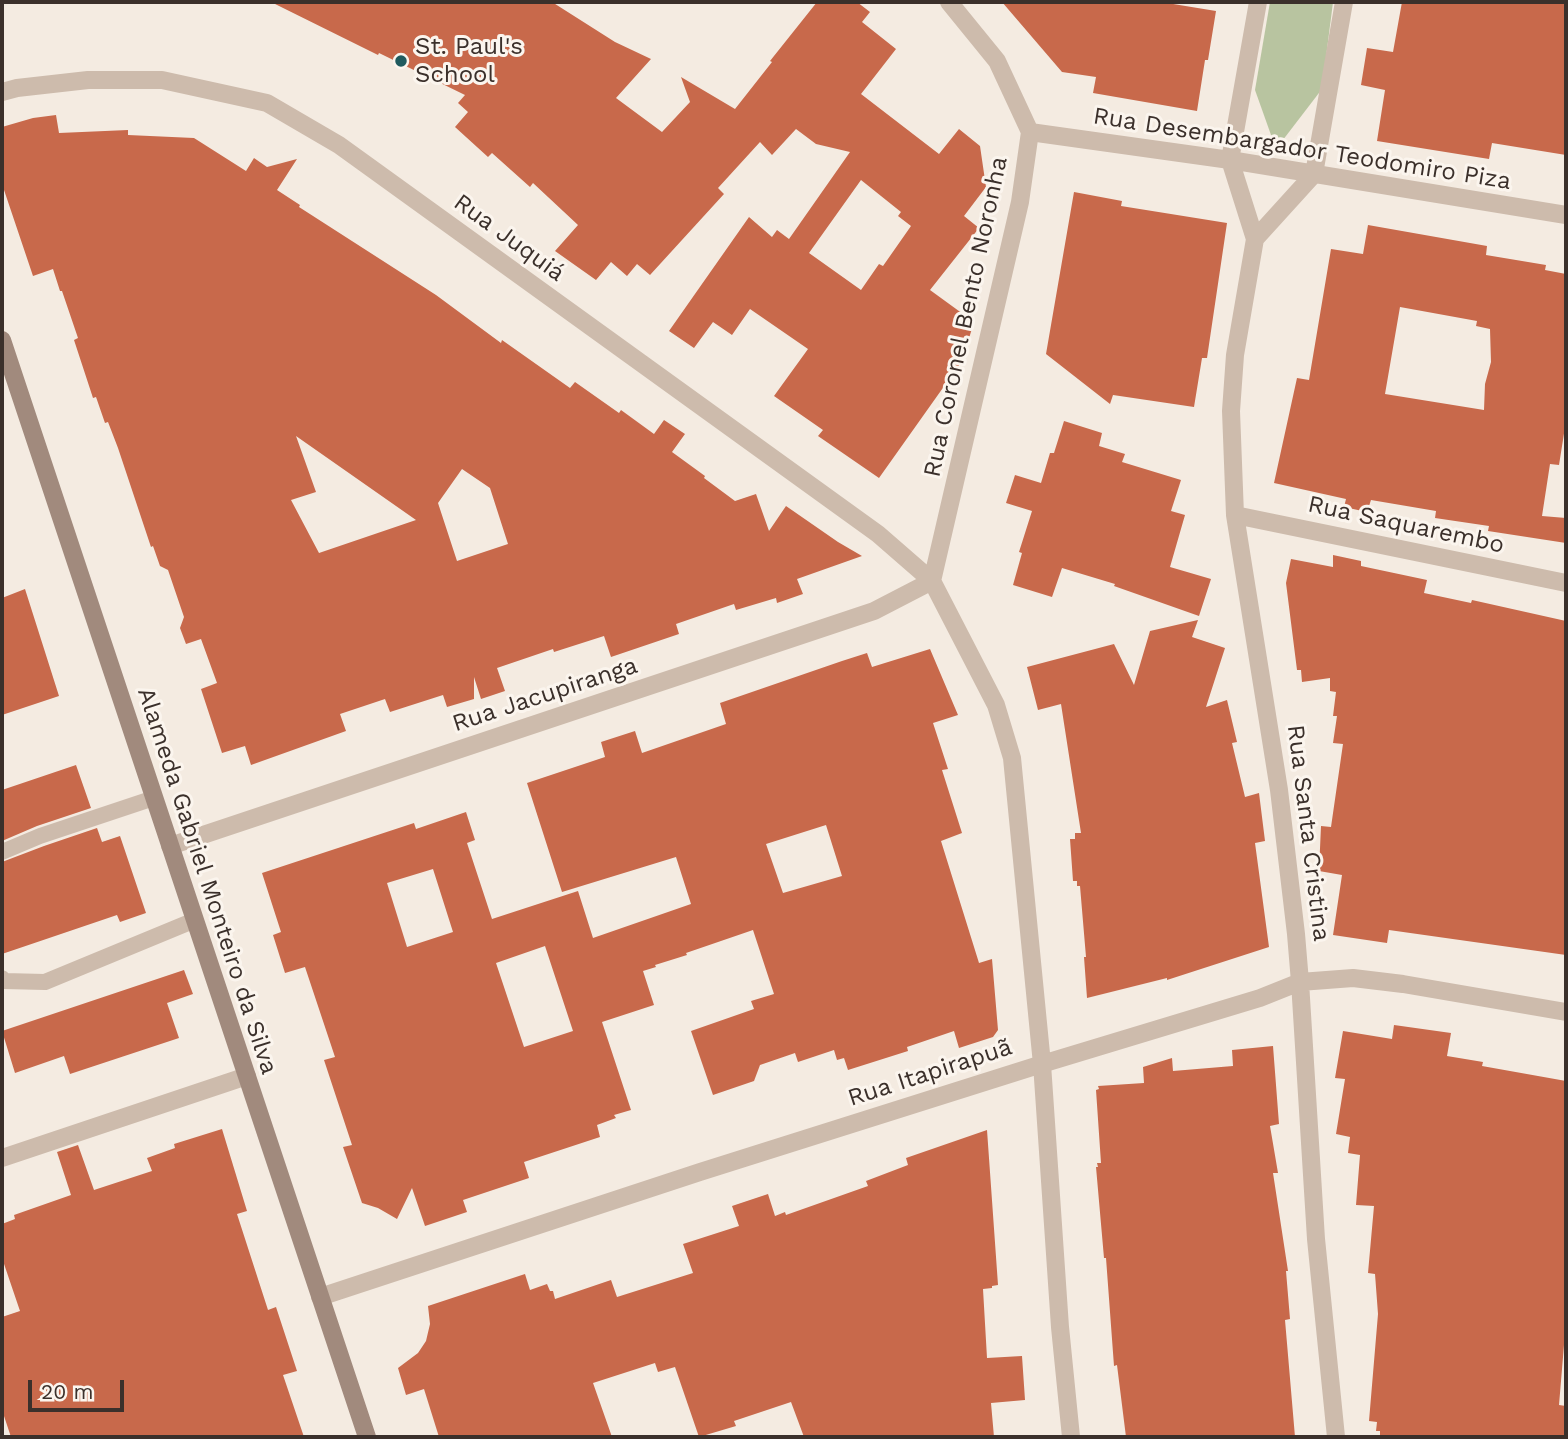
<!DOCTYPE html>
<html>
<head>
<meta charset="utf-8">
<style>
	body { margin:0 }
	#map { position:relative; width:1568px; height:1439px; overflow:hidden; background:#f4ebe1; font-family:"Work Sans",sans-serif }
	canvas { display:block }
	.frame { position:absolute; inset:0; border:4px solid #3b302b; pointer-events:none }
	.scale { position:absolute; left:28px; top:1380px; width:96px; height:32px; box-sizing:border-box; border:4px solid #3b302b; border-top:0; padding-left:9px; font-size:21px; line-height:24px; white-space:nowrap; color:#3b302b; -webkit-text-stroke:5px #fbf5ee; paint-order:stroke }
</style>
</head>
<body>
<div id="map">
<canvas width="1568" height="1439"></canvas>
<div class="frame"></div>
<div class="scale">20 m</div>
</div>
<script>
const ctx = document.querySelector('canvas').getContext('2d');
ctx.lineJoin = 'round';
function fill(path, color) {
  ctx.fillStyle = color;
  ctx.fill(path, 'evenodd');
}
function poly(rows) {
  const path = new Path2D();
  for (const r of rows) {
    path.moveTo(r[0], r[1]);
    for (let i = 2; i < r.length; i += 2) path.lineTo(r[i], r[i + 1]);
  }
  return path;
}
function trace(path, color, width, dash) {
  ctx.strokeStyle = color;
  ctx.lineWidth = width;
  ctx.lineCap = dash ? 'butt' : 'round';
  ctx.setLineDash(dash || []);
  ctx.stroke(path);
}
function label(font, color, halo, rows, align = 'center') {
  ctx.font = font + ' "Work Sans",sans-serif';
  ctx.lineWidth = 6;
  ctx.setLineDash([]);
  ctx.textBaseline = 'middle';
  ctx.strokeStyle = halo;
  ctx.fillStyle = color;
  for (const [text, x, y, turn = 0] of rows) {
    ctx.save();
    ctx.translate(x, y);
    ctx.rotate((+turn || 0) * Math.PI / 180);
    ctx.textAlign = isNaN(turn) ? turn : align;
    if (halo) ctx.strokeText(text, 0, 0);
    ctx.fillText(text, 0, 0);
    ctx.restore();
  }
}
const green = poly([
	[1270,2,1333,2,1322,89,1276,149,1255,90]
]);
const building = poly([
	[271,2,552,2,615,42,651,59,616,98,662,132,690,102,681,77,735,109,772,62,770,61,817,2,857,2,870,12,862,22,896,49,861,94,939,154,959,129,980,146,986,187,964,216,979,228,930,290,974,322,962,361,879,478,818,436,823,430,774,396,808,349,750,309,732,335,713,322,694,348,669,331,749,217,772,237,777,230,789,239,850,152,816,144,796,129,772,155,760,142,718,188,724,194,650,275,637,264,627,276,611,262,596,280,555,251,578,225,533,183,530,187,492,153,488,157,455,127,468,112,458,103,465,95,379,53,378,55],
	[861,180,901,212,898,216,911,226,883,266,879,264,861,290,809,253],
	[1002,2,1161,2,1216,11,1208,60,1205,60,1197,111,1093,93,1096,77,1062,72],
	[1402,2,1566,2,1566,155,1492,143,1489,159,1377,141,1385,90,1361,85,1367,48,1393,52],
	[56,115,59,133,128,130,128,135,194,138,246,171,254,158,267,167,297,159,277,190,300,205,299,207,436,295,501,343,502,340,570,388,575,382,619,413,621,410,654,434,664,420,685,434,672,452,705,476,704,478,735,501,756,494,769,531,786,506,838,542,862,556,797,579,803,594,777,603,776,598,736,610,734,604,676,624,679,634,611,657,604,636,554,652,553,649,497,668,505,691,481,699,474,677,474,699,447,707,443,695,390,712,385,699,340,714,346,731,251,765,245,746,222,753,201,689,217,683,201,639,186,644,180,628,184,617,168,570,160,566,153,546,151,547,118,448,108,422,105,423,96,397,93,398,74,340,78,338,62,291,60,291,53,269,33,276,2,184,2,127,33,118],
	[296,436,416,520,319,553,291,500,316,492],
	[462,469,490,488,508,544,457,561,438,503],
	[1074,192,1122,201,1121,206,1227,223,1207,358,1202,358,1194,407,1113,395,1110,404,1046,354],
	[1368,225,1487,246,1486,255,1546,265,1545,270,1566,274,1566,421,1559,465,1550,464,1542,516,1566,518,1566,543,1488,531,1489,526,1435,518,1436,511,1371,500,1367,512,1344,507,1346,499,1274,483,1297,378,1309,380,1331,249,1363,254],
	[1400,307,1477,321,1476,326,1490,329,1491,362,1485,384,1484,410,1385,394],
	[1064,421,1102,433,1099,446,1125,454,1122,462,1181,480,1171,511,1185,515,1170,567,1211,579,1199,616,1114,586,1115,584,1062,568,1052,597,1013,585,1022,553,1019,552,1032,511,1006,503,1015,475,1041,483,1050,453,1054,453],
	[1333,555,1361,561,1361,566,1427,580,1424,593,1471,603,1472,600,1566,621,1566,955,1389,930,1387,943,1333,935,1342,875,1319,871,1321,826,1331,827,1343,744,1333,743,1337,716,1333,716,1336,692,1330,691,1330,678,1302,682,1301,670,1297,670,1286,583,1291,559,1333,567],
	[25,589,59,696,2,715,2,598],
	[1198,620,1192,637,1225,648,1206,707,1227,700,1237,742,1232,743,1245,797,1259,793,1265,841,1255,843,1269,947,1167,980,1167,978,1087,998,1084,957,1086,957,1080,886,1077,886,1077,881,1073,881,1070,839,1075,839,1075,833,1081,833,1061,704,1038,710,1027,667,1114,644,1134,685,1150,631],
	[930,649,958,715,933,723,948,769,942,770,962,833,941,841,979,963,992,959,998,1030,993,1037,959,1048,954,1031,907,1047,908,1051,848,1070,844,1058,837,1060,834,1050,798,1062,795,1053,760,1065,754,1081,713,1095,691,1031,754,1009,751,1001,774,994,753,930,686,953,687,955,655,965,656,967,643,971,654,1005,602,1022,631,1110,614,1115,616,1118,597,1125,600,1137,524,1162,529,1178,463,1200,467,1212,425,1226,412,1188,397,1219,378,1208,362,1203,343,1147,352,1145,324,1060,335,1057,305,967,285,973,273,935,281,932,262,873,414,823,416,829,466,812,475,840,467,843,492,919,578,891,593,938,691,904,676,857,562,892,527,783,605,757,601,742,635,731,642,753,726,724,720,703,842,661,867,653,872,667],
	[826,825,842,876,783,893,766,844],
	[433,869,453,932,407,947,387,883],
	[545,946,573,1031,524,1047,496,963],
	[76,765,91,808,37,826,2,841,2,790],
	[97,828,102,842,120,836,146,913,120,922,117,915,2,954,2,862,44,846],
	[184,970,193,994,167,1003,179,1038,70,1074,64,1056,15,1073,2,1031],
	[1394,1025,1451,1033,1447,1056,1483,1062,1482,1066,1566,1081,1566,1345,1564,1345,1559,1405,1566,1406,1566,1437,1380,1437,1380,1431,1376,1431,1377,1422,1369,1421,1378,1314,1375,1274,1368,1273,1374,1206,1356,1205,1360,1155,1348,1153,1350,1137,1336,1134,1345,1079,1335,1078,1343,1031,1392,1039],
	[1273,1046,1279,1124,1270,1126,1278,1173,1273,1173,1288,1271,1286,1271,1290,1319,1285,1320,1295,1437,1126,1437,1117,1365,1114,1366,1106,1258,1104,1258,1096,1167,1098,1167,1097,1163,1101,1163,1096,1090,1099,1089,1098,1086,1144,1083,1143,1067,1172,1058,1173,1071,1233,1066,1232,1050],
	[222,1129,247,1211,237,1214,268,1310,276,1307,297,1371,283,1375,304,1437,11,1437,2,1410,2,1317,20,1311,2,1258,2,1224,15,1219,14,1215,71,1195,57,1152,78,1145,94,1190,152,1171,147,1158,175,1148,174,1144],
	[987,1130,998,1285,992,1286,992,1288,983,1289,987,1358,1022,1356,1025,1400,991,1403,994,1437,804,1437,791,1402,734,1421,736,1426,699,1437,675,1367,658,1372,655,1363,593,1383,612,1437,439,1437,424,1389,406,1395,398,1368,418,1353,426,1341,430,1324,428,1306,525,1274,530,1290,547,1284,550,1291,553,1291,555,1299,611,1280,617,1297,693,1273,683,1244,739,1226,732,1206,768,1194,775,1216,785,1212,786,1215,868,1186,866,1181,908,1165,906,1158]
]);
const lane = poly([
	[2,852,40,836,154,798],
	[2,978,4,981,45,982,195,920]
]);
const street = poly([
	[1258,2,1230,160,1255,239,1235,355,1231,411,1235,515,1279,790,1296,934,1300,982,1316,1239,1336,1437],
	[2,92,17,88,88,80,162,80,267,103,339,145,878,534,932,581,996,705,1012,758,1042,1064,1060,1327,1071,1437],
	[1030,132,1230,160,1566,215],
	[1255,239,1314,174,1344,2],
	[1235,515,1566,583],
	[932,581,1020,202,1030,132,997,61,949,2],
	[170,846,874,611,932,581],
	[2,1158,247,1076],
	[320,1297,700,1172,1042,1064,1260,998,1300,982,1353,978,1403,984,1566,1012]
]);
const secondary = poly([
	[2,340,367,1437]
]);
const markers = [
	[401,61,7,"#1f5a5e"]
];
const poiNames = [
	["St. Paul's",415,47],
	["School",415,75]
];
const streetNames = [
	["Rua Desembargador Teodomiro Piza",1302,149,9],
	["Rua Juquiá",509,238,36],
	["Rua Coronel Bento Noronha",966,317,-78],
	["Rua Saquarembo",1406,525,12],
	["Rua Jacupiranga",545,695,-18],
	["Rua Santa Cristina",1308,833,83],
	["Alameda Gabriel Monteiro da Silva",207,881,72],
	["Rua Itapirapuã",930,1073,-18]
];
fill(green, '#b8c4a0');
fill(building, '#c8694b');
trace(lane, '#cdbbac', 16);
trace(street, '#cdbbac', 18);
trace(secondary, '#a18a7d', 18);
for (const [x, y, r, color] of markers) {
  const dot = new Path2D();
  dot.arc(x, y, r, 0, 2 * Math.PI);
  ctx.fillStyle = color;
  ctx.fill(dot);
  trace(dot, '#fbf5ee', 2.5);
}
label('24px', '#3b302b', '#fbf5ee', poiNames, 'left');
label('24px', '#3b302b', '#fbf5ee', streetNames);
</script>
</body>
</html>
